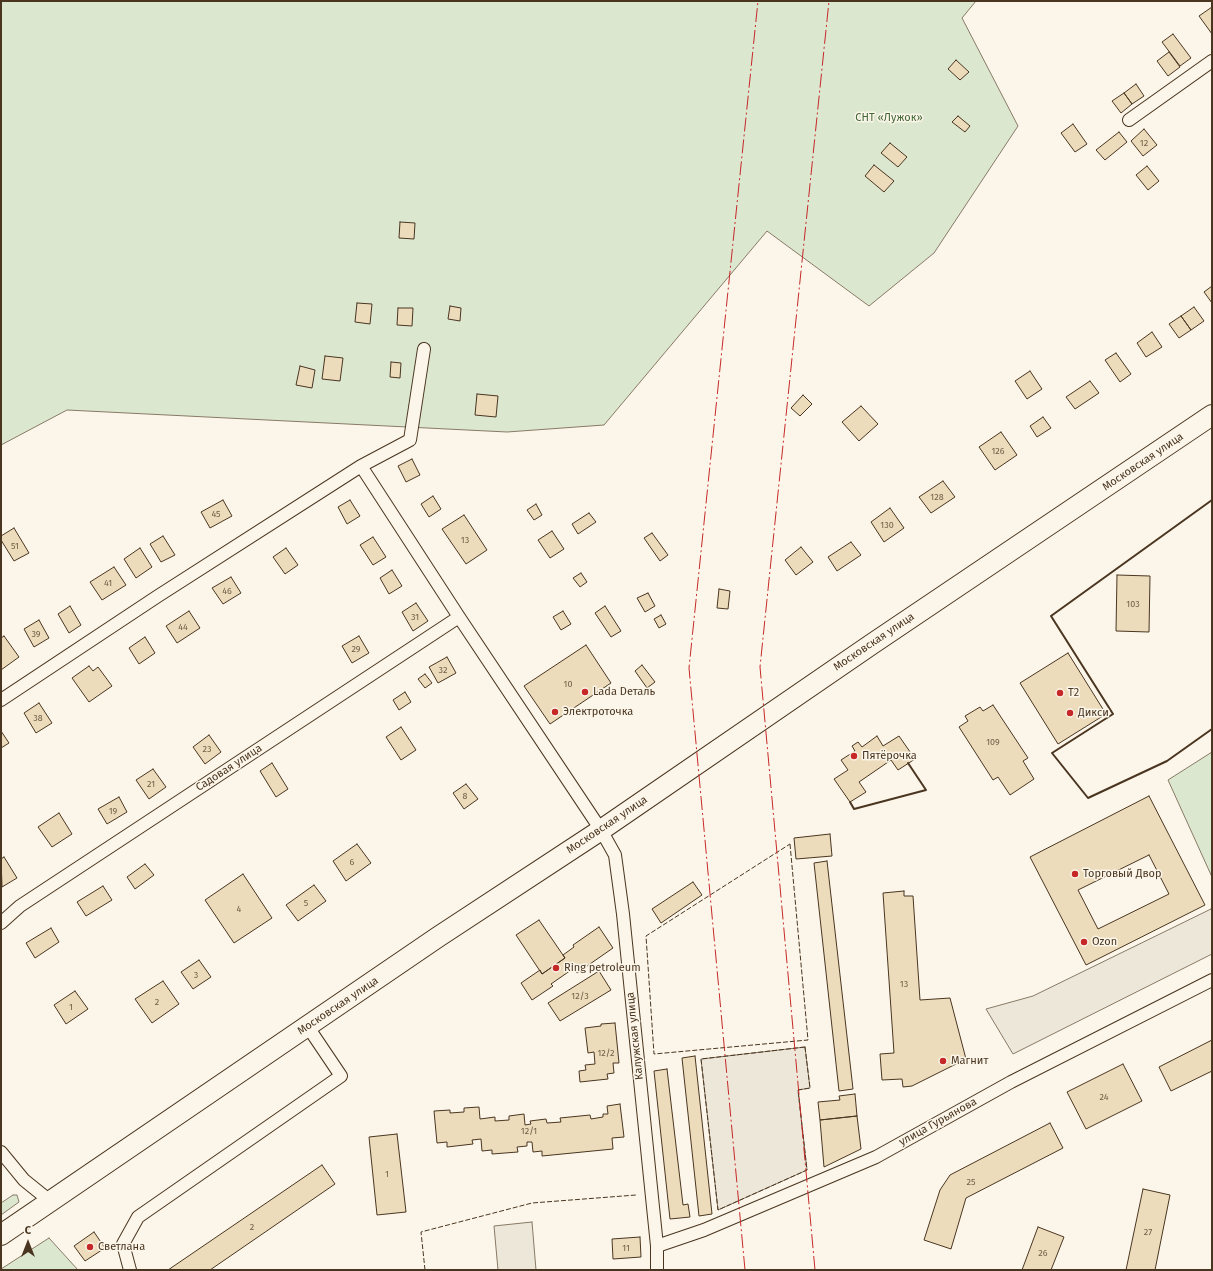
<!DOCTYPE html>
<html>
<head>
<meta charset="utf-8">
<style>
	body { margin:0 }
	#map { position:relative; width:1213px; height:1271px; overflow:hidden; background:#fbf6e9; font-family:"Fira Sans",sans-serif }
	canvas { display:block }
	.frame { position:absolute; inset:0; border:2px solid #4a3520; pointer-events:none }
	.north { position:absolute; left:8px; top:1223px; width:40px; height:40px; -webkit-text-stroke:3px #fbf6e9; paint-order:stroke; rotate:0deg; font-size:11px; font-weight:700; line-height:16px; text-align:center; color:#4a3520 }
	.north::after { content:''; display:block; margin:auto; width:14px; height:18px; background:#4a3520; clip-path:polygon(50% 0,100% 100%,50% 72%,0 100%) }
</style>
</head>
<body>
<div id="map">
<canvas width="1213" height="1271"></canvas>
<div class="frame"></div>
<div class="north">С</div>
</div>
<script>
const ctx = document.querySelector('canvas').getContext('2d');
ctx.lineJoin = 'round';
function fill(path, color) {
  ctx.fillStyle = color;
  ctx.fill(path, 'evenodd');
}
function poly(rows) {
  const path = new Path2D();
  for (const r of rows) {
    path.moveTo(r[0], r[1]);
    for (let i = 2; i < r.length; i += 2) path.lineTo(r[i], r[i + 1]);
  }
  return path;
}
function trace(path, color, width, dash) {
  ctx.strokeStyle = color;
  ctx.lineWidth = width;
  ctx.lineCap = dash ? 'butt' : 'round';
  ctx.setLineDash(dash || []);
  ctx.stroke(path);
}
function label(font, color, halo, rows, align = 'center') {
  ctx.font = font + ' "Fira Sans",sans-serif';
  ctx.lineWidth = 3;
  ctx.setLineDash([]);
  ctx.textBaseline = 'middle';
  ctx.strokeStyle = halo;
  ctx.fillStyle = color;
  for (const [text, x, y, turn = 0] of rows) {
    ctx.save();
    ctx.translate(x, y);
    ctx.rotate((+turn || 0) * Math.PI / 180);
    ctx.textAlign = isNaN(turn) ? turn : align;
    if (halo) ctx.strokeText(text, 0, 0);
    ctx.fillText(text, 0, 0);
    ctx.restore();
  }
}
const green = poly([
	[1,1,976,1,962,18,1018,126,934,253,869,306,767,231,604,425,507,432,67,410,1,445,1,1],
	[1212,752,1212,877,1168,780,1212,752],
	[13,1195,17,1195,19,1202,1,1215,1,1203,13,1195],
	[49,1238,78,1270,1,1270,1,1269,49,1238]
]);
const parking = poly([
	[1211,909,1212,912,1212,954,1013,1054,986,1009,1033,996,1211,909],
	[805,1047,810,1088,798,1090,807,1170,718,1210,701,1059,805,1047],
	[532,1222,536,1270,498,1270,494,1226,532,1222]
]);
const building = poly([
	[1212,7,1212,34,1199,16,1212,7],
	[1173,34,1191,58,1180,66,1162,42,1173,34],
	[1169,52,1180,67,1168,76,1157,61,1169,52],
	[956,60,969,72,960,80,948,69,956,60],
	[1136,84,1144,96,1132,104,1124,93,1136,84],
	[1124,93,1132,104,1121,113,1112,101,1124,93],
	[958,116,970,126,965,132,952,122,958,116],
	[1073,124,1087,144,1075,152,1061,133,1073,124],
	[1144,129,1157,145,1143,156,1131,141,1144,129],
	[1119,132,1127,142,1105,160,1096,150,1119,132],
	[890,143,907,157,898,167,881,153,890,143],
	[874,165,894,181,884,192,865,176,874,165],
	[1147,166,1159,181,1148,190,1136,175,1147,166],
	[400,222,415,223,414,239,399,238,400,222],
	[1212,286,1212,303,1204,292,1212,286],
	[357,303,372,304,370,324,355,322,357,303],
	[450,306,461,308,460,321,448,319,450,306],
	[1194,307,1204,321,1191,330,1181,316,1194,307],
	[398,308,413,308,412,326,397,325,398,308],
	[1181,316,1191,330,1179,338,1169,324,1181,316],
	[1152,332,1162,347,1146,357,1137,343,1152,332],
	[1116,353,1131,374,1120,382,1105,360,1116,353],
	[325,356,343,358,340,381,322,379,325,356],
	[391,362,401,363,400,378,390,377,391,362],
	[300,366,315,370,312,388,296,385,300,366],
	[1030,371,1042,389,1027,399,1015,381,1030,371],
	[1090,381,1099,393,1075,409,1066,397,1090,381],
	[477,394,498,396,496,417,475,415,477,394],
	[803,395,812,404,800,416,791,408,803,395],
	[861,406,878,424,859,441,842,422,861,406],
	[1043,417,1051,428,1037,437,1030,426,1043,417],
	[1001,432,1017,455,995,470,979,447,1001,432],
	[412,459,420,475,406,482,398,466,412,459],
	[943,481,955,497,931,513,919,497,943,481],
	[433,496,441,509,429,517,421,504,433,496],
	[223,500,232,516,210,528,201,512,223,500],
	[350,500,360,516,347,524,338,507,350,500],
	[536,504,542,515,534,520,527,510,536,504],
	[890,508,904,528,884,542,871,522,890,508],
	[589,513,596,522,578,534,572,524,589,513],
	[464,515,487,550,466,564,442,529,464,515],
	[14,528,29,553,14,561,1,540,1,536,14,528],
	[552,531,564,549,550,558,538,540,552,531],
	[652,533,668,555,660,561,644,538,652,533],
	[163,536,175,555,161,562,150,544,163,536],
	[373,537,386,557,373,565,360,545,373,537],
	[851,542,861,555,837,571,828,557,851,542],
	[801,547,813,562,796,575,785,560,801,547],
	[140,548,152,567,136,578,124,559,140,548],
	[286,548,298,565,285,574,273,557,286,548],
	[114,567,126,585,102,600,90,582,114,567],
	[392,570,402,586,389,594,380,578,392,570],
	[581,573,587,582,580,587,573,578,581,573],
	[1117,575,1150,576,1149,632,1116,631,1117,575],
	[231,577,241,593,223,604,212,588,231,577],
	[719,589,730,591,728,609,717,608,719,589],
	[648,593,655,606,645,612,637,598,648,593],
	[416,603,428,621,413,631,402,612,416,603],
	[70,606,81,625,69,633,58,614,70,606],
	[605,606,621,631,611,637,595,613,605,606],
	[189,611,200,628,177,643,166,626,189,611],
	[563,611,571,624,561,630,553,617,563,611],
	[661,615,666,624,659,628,654,619,661,615],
	[39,620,49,638,34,647,24,629,39,620],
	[4,636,19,657,1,670,1,638,4,636],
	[359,636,369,653,352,663,342,646,359,636],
	[145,637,155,653,139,664,129,648,145,637],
	[586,645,611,683,550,724,524,686,586,645],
	[1068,653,1106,714,1058,744,1020,683,1068,653],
	[447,657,456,673,438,683,429,667,447,657],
	[642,665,655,682,647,688,635,671,642,665],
	[89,666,93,671,98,667,112,686,89,702,72,678,89,666],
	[425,674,432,683,425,688,418,679,425,674],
	[405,692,411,702,399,710,393,700,405,692],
	[39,703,52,723,36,733,24,713,39,703],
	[993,705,1028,758,1023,761,1034,779,1010,795,998,777,993,780,959,727,968,721,965,716,980,707,983,711,993,705],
	[401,727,416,750,401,760,386,737,401,727],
	[1,731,9,743,1,748,1,731],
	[209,735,221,752,205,764,193,747,209,735],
	[877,736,883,746,899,736,915,759,898,770,891,760,859,782,866,792,850,802,834,779,848,770,841,760,855,751,852,746,858,742,862,747,877,736],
	[272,763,288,789,276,797,260,771,272,763],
	[153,769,166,787,149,799,136,780,153,769],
	[466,784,478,799,464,809,453,793,466,784],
	[1149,796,1205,905,1086,965,1030,857,1149,796],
	[1149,855,1169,894,1098,929,1078,890,1149,855],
	[119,797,127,812,107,824,98,809,119,797],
	[59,813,72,834,52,847,38,827,59,813],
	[830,834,832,856,796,859,794,838,830,834],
	[357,844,371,863,346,881,333,861,357,844],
	[4,857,17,878,2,887,1,859,4,857],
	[827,861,853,1089,839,1091,814,863,827,861],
	[145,864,154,875,135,889,127,877,145,864],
	[243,874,272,918,234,943,205,900,243,874],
	[693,882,702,895,661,923,652,909,693,882],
	[314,885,326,901,298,921,286,905,314,885],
	[103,886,112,900,86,916,77,902,103,886],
	[904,891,904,896,913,896,920,1000,950,998,966,1059,912,1086,903,1087,902,1079,882,1080,880,1054,894,1053,883,893,904,891],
	[539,920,565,958,542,974,516,935,539,920],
	[599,927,613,948,577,973,574,968,551,984,553,986,532,1000,521,983,540,970,542,974,565,958,563,955,574,947,573,945,599,927],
	[51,928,59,942,35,958,26,943,51,928],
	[199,960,211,977,193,989,181,972,199,960],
	[599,971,611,990,560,1021,548,1003,599,971],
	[163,981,179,1004,152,1023,135,999,163,981],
	[75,991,88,1009,66,1024,54,1005,75,991],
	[615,1023,619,1063,613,1063,614,1073,607,1074,608,1079,580,1082,579,1071,586,1070,585,1065,595,1064,594,1052,588,1053,585,1028,601,1026,601,1024,615,1023],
	[1212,1040,1212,1071,1171,1091,1159,1067,1212,1040],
	[695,1056,712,1214,699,1216,682,1058,695,1056],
	[1123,1064,1142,1101,1086,1129,1067,1092,1123,1064],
	[667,1069,683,1205,688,1204,690,1217,670,1219,654,1071,667,1069],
	[855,1094,857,1116,820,1120,818,1102,840,1100,839,1096,855,1094],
	[620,1104,624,1137,612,1138,613,1149,542,1156,542,1151,533,1152,532,1142,527,1142,527,1146,517,1147,518,1152,492,1154,492,1150,482,1151,481,1139,472,1140,473,1144,447,1147,447,1142,437,1143,434,1111,450,1110,450,1113,464,1112,464,1108,479,1107,480,1119,495,1117,495,1121,509,1120,509,1116,524,1114,525,1125,531,1124,530,1121,546,1119,547,1123,561,1122,560,1118,590,1115,591,1119,603,1117,603,1114,608,1114,607,1106,620,1104],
	[857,1116,861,1149,824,1167,820,1120,857,1116],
	[1050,1123,1063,1148,966,1198,951,1249,924,1240,940,1190,950,1175,1050,1123],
	[397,1134,406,1212,377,1215,369,1137,397,1134],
	[322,1165,335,1184,210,1270,168,1270,322,1165],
	[1143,1189,1170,1195,1155,1270,1126,1270,1143,1189],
	[1038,1227,1064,1237,1051,1270,1022,1270,1038,1227],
	[94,1232,105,1248,85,1261,74,1246,94,1232],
	[640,1237,641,1257,613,1259,612,1239,640,1237]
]);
const minor = poly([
	[1129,120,1212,61],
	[424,349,410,440,361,466,459,617,601,830,615,855,623,914,657,1246,657,1270],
	[1,700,158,596,361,466],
	[1,923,20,906,459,617],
	[1,1152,24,1180,50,1201],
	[657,1246,704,1230,876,1157,1011,1082,1212,980],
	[130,1270,123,1244,138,1217,341,1076,308,1027]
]);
const trunk = poly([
	[1,1235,438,937,601,830,872,644,1212,415]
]);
const fence = poly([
	[790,844,808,1040,654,1054,646,936,790,844],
	[805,1047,810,1088,798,1090,807,1170,718,1210,701,1059,805,1047],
	[425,1270,421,1232,532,1203,636,1195]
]);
const wall = poly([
	[1212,500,1051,616,1113,714,1052,753,1088,798,1167,761,1212,729],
	[850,802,854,809,926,790,908,763]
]);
const power = poly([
	[745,1270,689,668,758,1],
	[815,1270,760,667,829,1]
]);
const markers = [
	[585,692,4,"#c62828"],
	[1060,693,4,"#c62828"],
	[555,712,4,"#c62828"],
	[1070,713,4,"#c62828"],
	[854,756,4,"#c62828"],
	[1075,874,4,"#c62828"],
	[1084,942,4,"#c62828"],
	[556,968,4,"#c62828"],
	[943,1061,4,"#c62828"],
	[90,1247,4,"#c62828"]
];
const numberNames = [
	["12",1144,143],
	["126",998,451],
	["128",937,497],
	["45",216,514],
	["130",887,525],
	["13",465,540],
	["51",15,546],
	["41",108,583],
	["46",227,591],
	["103",1133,604],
	["31",415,617],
	["44",183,627],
	["39",36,634],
	["29",356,649],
	["32",443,670],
	["10",568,684],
	["38",38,718],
	["109",993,742],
	["23",207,749],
	["21",151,784],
	["8",465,796],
	["19",113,811],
	["6",352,862],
	["5",306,903],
	["4",239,909],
	["3",196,975],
	["13",904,984],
	["12/3",580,996],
	["2",157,1002],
	["1",71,1007],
	["12/2",606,1053],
	["24",1104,1097],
	["12/1",529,1131],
	["1",387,1174],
	["25",971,1182],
	["2",252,1227],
	["27",1148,1232],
	["11",626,1248],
	["26",1043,1253]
];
const parkNames = [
	["СНТ «Лужок»",889,118]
];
const streetNames = [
	["Московская улица",1143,462,-34],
	["Московская улица",874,642,-34],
	["Садовая улица",229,768,-33],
	["Московская улица",607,825,-34],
	["Московская улица",338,1006,-34],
	["Калужская улица",635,1036,-96],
	["улица Гурьянова",938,1122,-29]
];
const poiNames = [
	["Lada Dеталь",593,692],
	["T2",1068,693],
	["Электроточка",563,712],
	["Дикси",1078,713],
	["Пятёрочка",862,756],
	["Торговый Двор",1083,874],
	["Ozon",1092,942],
	["Ring petroleum",564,968],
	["Магнит",951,1061],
	["Светлана",98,1247]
];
fill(green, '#dce7d0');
trace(green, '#887966', 1);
fill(parking, '#ede7d9');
trace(parking, '#887966', 1);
fill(building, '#ecdcbc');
trace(building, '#4a3520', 1);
trace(minor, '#4a3520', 14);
trace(trunk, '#4a3520', 22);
trace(minor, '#fbf6e9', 12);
trace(trunk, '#fbf6e9', 20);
trace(fence, '#4a3520', 1, [5, 2]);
trace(wall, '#4a3520', 2);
trace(power, '#c62828', 1, [14, 3, 2, 3]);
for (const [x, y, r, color] of markers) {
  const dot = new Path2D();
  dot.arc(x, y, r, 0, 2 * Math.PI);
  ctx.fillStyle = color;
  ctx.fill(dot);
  trace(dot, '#fbf6e9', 1.5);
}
label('9px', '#725f47', null, numberNames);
label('11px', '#436837', '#fbf6e9', parkNames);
label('11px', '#4a3520', '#fbf6e9', streetNames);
label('11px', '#4a3520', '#fbf6e9', poiNames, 'left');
</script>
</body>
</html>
